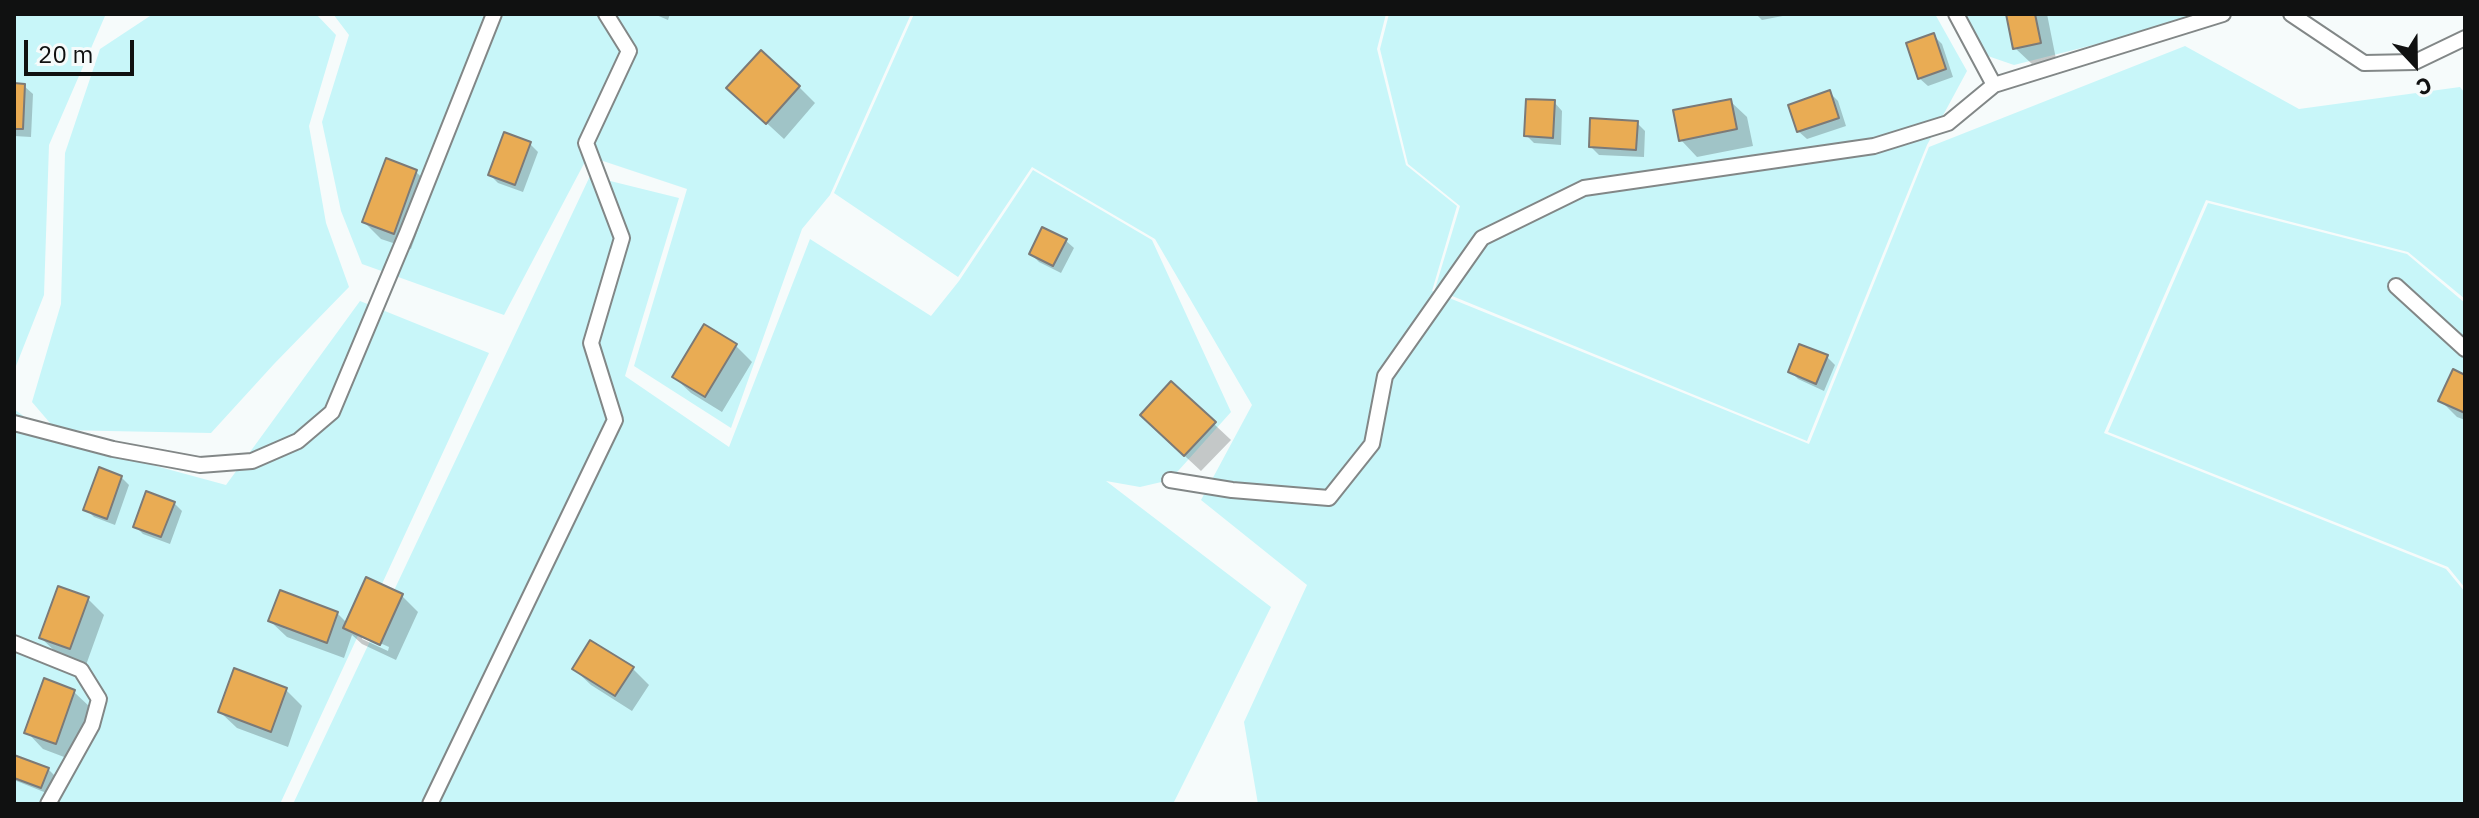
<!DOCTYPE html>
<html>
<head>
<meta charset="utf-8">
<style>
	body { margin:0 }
	#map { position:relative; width:2479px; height:818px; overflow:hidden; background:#f6fbfb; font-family:"IBM Plex Sans",sans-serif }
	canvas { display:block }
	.frame { position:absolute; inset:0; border:16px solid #101111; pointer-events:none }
	.north { position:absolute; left:2375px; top:24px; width:80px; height:80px; -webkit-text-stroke:6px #f6fbfb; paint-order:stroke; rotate:158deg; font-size:22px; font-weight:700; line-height:32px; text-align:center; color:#101111 }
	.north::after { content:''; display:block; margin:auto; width:28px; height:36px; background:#101111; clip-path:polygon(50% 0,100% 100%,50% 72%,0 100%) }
	.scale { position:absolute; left:24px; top:40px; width:110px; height:36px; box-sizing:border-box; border:4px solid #101111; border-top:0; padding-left:10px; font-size:24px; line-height:28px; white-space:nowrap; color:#101111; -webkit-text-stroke:6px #f6fbfb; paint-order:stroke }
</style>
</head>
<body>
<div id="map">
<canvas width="2479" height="818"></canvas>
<div class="frame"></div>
<div class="north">С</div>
<div class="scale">20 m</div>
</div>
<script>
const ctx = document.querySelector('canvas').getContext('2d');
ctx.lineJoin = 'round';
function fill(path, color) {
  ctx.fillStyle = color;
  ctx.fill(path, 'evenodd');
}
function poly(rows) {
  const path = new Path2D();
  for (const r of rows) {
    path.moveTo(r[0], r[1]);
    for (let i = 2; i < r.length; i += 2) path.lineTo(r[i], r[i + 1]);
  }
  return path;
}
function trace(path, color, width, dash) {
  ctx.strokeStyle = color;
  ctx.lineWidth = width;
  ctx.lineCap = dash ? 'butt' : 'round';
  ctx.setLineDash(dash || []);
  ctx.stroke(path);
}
const green = poly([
	[14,14,109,14,105,16,49,145,44,295,14,371],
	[153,14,316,14,336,35,309,126,326,223,349,287,274,364,211,433,56,430,32,402,61,304,65,153,100,49],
	[333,14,911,14,830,195,802,229,731,428,634,366,687,189,588,156,504,315,362,264,341,211,322,122,349,35],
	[914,14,1386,14,1377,49,1406,165,1457,206,1432,291,1809,444,1929,147,2185,46,2299,109,2460,87,2465,93,2465,299,2408,252,2206,200,2104,433,2446,569,2465,592,2465,804,1258,804,1244,722,1307,585,1201,500,1252,405,1155,239,1032,167,958,277,834,193],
	[1389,14,1935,14,1967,71,1927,145,1807,441,1435,289,1460,206,1408,164,1380,49],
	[1961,14,2216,14,2014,65,1982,54],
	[1033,170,1152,240,1231,412,1170,480,1140,487,1106,481,1271,607,1173,804,293,804,590,176,679,198,625,376,729,447,810,239,931,316,959,281],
	[2208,203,2407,254,2465,303,2465,588,2448,567,2108,432],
	[360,301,489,353,280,804,14,804,14,409,53,438,226,485]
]);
const shadow = poly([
	[654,14,670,14,668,20],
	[1756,14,1793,14,1762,20],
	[2008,14,2047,14,2056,59,2032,64,2015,48],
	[1934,36,1942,44,1953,77,1928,86,1919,78],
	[14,85,24,86,33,94,31,137,14,136],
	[799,87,815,103,784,139,746,104],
	[1830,93,1838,101,1846,126,1807,139,1798,131],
	[1730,101,1747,117,1753,146,1697,157,1681,140],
	[1554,102,1562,111,1561,145,1534,143,1526,135],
	[1637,123,1645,131,1644,157,1599,155,1591,147],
	[530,144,538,152,523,192,498,183,490,175],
	[416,172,433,188,411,249,381,239,364,222],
	[1065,240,1074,248,1061,273,1039,262,1031,254],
	[736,346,752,362,722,412,691,393,674,377],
	[1827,357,1835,365,1824,391,1798,379,1790,371],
	[2465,377,2465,420,2457,417,2440,400],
	[1214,424,1231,440,1201,471,1159,432],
	[121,477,129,485,115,525,94,517,86,509],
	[174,503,182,511,170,544,143,534,135,526],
	[402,596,418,612,396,660,362,644,352,635,344,658,287,637,270,621,337,613,347,623],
	[362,635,389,647,388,651,362,639],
	[88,599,104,615,86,665,58,654,41,638],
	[632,668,649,685,632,711,591,685,574,669],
	[286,690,302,706,288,747,237,728,220,712],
	[74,692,91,708,72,760,43,749,27,732],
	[14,758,48,769,56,777,49,794,14,780]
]);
const building = poly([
	[2006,14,2035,14,2041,43,2013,49,2006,14],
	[1934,33,1946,69,1918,79,1906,43,1934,33],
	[761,50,800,86,766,124,726,88,761,50],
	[14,83,25,84,23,129,14,129,14,83],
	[1830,90,1839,118,1797,132,1788,105,1830,90],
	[1526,99,1555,100,1553,138,1524,136,1526,99],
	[1731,99,1737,129,1679,141,1673,110,1731,99],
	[1590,118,1638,121,1636,150,1589,147,1590,118],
	[504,132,531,142,515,185,488,175,504,132],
	[386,158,417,170,394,234,362,222,386,158],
	[1042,227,1067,239,1053,266,1029,254,1042,227],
	[704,324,737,344,705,397,672,377,704,324],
	[1799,344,1828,355,1816,384,1788,372,1799,344],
	[2453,369,2465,375,2465,413,2438,401,2453,369],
	[1171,381,1216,422,1184,456,1140,415,1171,381],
	[99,467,122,476,107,519,83,510,99,467],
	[146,491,175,502,161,537,133,527,146,491],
	[366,577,403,594,380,645,343,628,366,577],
	[58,586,89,597,70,649,39,638,58,586],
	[280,590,338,612,327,643,268,621,280,590],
	[590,640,634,667,615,696,572,669,590,640],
	[234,668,287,688,271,732,218,712,234,668],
	[44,678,75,690,56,744,24,733,44,678],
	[14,755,49,768,41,788,14,778,14,755]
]);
const lane = poly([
	[1956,14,1994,85,2223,14],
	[2291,14,2364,63,2415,62,2465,38],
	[2396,286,2465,349],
	[14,423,113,449,200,465,252,461,298,441,332,412,407,233,494,14],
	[1170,480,1232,490,1329,498,1372,444,1385,376,1482,238,1584,188,1874,146,1948,123,1994,85],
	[14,643,81,670,99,699,92,725,48,804],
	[430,804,615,420,591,343,622,238,586,143,629,51,606,14]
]);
fill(green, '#c8f6f9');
fill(shadow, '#0003');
fill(building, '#e9ac54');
trace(building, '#7c7a77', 2);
trace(lane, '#828787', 18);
trace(lane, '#fff', 14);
</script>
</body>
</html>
